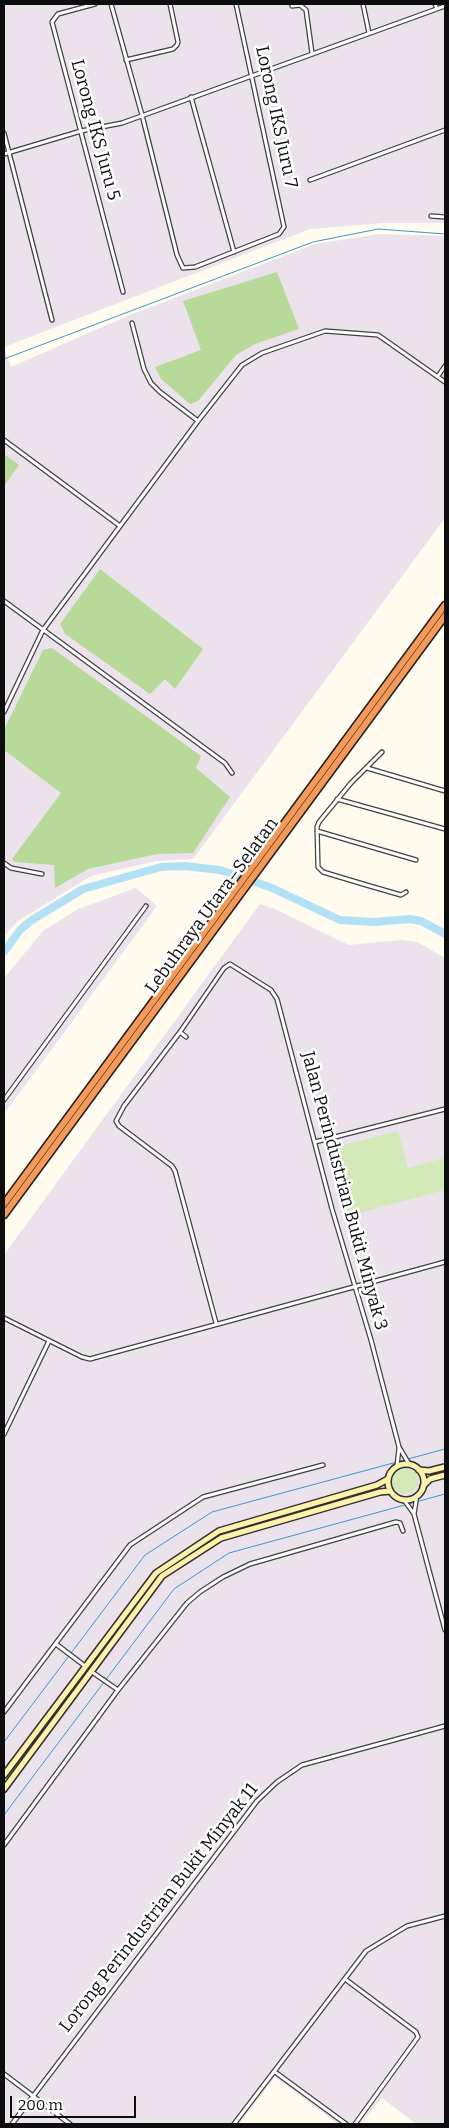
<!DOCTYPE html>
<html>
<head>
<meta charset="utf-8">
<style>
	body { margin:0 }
	#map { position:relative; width:449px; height:2128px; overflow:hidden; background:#fffbef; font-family:Bitter,serif }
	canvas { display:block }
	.frame { position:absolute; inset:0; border:5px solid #0e0e0e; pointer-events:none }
	.scale { position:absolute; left:10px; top:2096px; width:126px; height:22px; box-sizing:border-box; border:2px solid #0e0e0e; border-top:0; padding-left:6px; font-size:15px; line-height:18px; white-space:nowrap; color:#0e0e0e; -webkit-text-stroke:4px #fff; paint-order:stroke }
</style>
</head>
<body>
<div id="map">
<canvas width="449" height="2128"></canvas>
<div class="frame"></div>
<div class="scale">200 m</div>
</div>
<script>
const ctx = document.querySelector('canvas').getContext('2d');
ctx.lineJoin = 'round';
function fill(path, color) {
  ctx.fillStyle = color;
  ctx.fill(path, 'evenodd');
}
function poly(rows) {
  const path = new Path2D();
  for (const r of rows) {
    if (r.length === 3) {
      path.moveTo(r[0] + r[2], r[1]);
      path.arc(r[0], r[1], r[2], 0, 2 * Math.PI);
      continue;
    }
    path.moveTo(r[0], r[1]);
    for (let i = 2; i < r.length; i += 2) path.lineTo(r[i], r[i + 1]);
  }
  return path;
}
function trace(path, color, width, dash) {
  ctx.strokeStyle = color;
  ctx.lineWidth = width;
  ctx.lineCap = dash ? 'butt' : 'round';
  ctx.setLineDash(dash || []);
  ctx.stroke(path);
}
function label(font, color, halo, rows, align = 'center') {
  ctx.font = font + ' Bitter,serif';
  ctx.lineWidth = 5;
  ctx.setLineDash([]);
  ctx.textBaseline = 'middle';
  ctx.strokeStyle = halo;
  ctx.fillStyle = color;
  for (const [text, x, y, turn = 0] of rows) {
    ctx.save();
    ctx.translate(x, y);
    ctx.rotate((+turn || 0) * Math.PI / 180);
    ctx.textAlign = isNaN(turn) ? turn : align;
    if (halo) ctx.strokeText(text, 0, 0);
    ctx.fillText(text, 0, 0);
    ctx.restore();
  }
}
const industrial = poly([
	[4,4,445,4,445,223,383,223,310,229,4,347,11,367,125,317,315,244,379,234,445,236,445,518,193,859,156,861,91,876,18,921,4,936],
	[136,888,157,906,4,1114,4,978,43,931,78,909],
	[260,904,275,909,349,945,401,940,417,942,445,958,445,2123,416,2124,382,2098,361,2124,338,2124,275,2077,239,2124,4,2124,4,1255]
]);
const green = poly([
	[398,1131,408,1168,445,1158,445,1190,344,1217,329,1162,335,1147],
	[405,1481,13]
]);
const forest = poly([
	[277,272,299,329,255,344,236,355,198,401,190,404,161,379,155,367,201,350,183,301],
	[4,454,19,465,4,486],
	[100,569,203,649,175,689,165,679,150,694,65,634,60,624],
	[52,648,201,756,196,768,230,797,193,853,157,854,88,869,55,888,54,865,15,862,12,859,61,793,4,750,4,730,43,650]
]);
const stream = poly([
	[4,359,313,242,378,229,445,234],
	[4,1742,145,1555,212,1512,445,1449],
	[4,1815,174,1589,229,1553,445,1494]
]);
const river = poly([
	[4,952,20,930,32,920,83,889,161,867,184,866,220,870,233,874,272,888,340,920,374,922,410,919,421,921,445,934]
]);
const minor = poly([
	[95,4,58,14,52,22,123,292],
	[111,4,142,115,177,255,183,268,195,267,279,234,284,227,236,4],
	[363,4,369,33],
	[435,4,437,9],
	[292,6,300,5,306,10,312,53],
	[126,60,173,49,177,45,178,42,170,4],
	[191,97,234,252],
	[4,133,52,320],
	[4,154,81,131,122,123,445,6],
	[310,180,445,130],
	[431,216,445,217],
	[132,323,144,369,151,383,160,392,198,421],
	[438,376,445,366],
	[4,440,120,526],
	[4,601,225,763,232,773],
	[4,712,43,630,198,421,242,365,262,353,325,331,378,335,445,382],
	[382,752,351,783,319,822,317,827,318,867,323,872,363,884,401,895,406,892],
	[367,768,445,791],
	[337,799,445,829],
	[317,831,416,860],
	[4,863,11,868,42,874],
	[180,1032,186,1037],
	[4,1100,146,906],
	[315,1142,445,1109],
	[4,1318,82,1357,90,1359,445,1262],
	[216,1323,175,1171,172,1166,119,1126,116,1121,124,1106,180,1032,224,968,230,964,271,990,277,999,332,1209,371,1340,399,1447,409,1464],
	[4,1434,49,1341],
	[397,1466,399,1448],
	[404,1500,414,1514,445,1630],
	[414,1514,417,1495],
	[56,1644,85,1666],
	[92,1672,118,1690],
	[4,1712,130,1545,203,1497,323,1465],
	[4,1845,118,1690,187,1603,200,1592,223,1577,250,1564,396,1522,400,1523,403,1531],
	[345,1979,416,2032,418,2037,355,2124],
	[275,2072,346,2124],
	[4,2074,70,2124],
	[12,2124,257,1801,277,1782,302,1765,445,1726],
	[234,2124,366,1951,407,1926,445,1916]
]);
const secondary = poly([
	[406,1482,18],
	[419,1470,429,1471,445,1467],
	[423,1486,430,1479,445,1475],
	[4,1775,156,1573,219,1531,377,1485,388,1479],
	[4,1789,162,1576,221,1538,380,1492,390,1491]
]);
const motorway = poly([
	[4,1204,445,605],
	[4,1215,445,616]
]);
const streetNames = [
	["Lorong IKS Juru 7",276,117,78],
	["Lorong IKS Juru 5",95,130,75],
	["Lebuhraya Utara–Selatan",212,906,-54],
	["Jalan Perindustrian Bukit Minyak 3",344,1191,75],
	["Lorong Perindustrian Bukit Minyak 11",159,1908,-52]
];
fill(industrial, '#ebe2ec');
fill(green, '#d4e9b8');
fill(forest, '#b8da98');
trace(stream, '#3b98cd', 1);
trace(river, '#b4e0f6', 8);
trace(minor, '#414141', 5.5);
trace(secondary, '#303030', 8);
trace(motorway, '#1f1f1f', 9);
trace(minor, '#fff', 3);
trace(secondary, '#fef2aa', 5);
trace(motorway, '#f49958', 6);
label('18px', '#0e0e0e', '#fff', streetNames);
</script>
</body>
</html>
